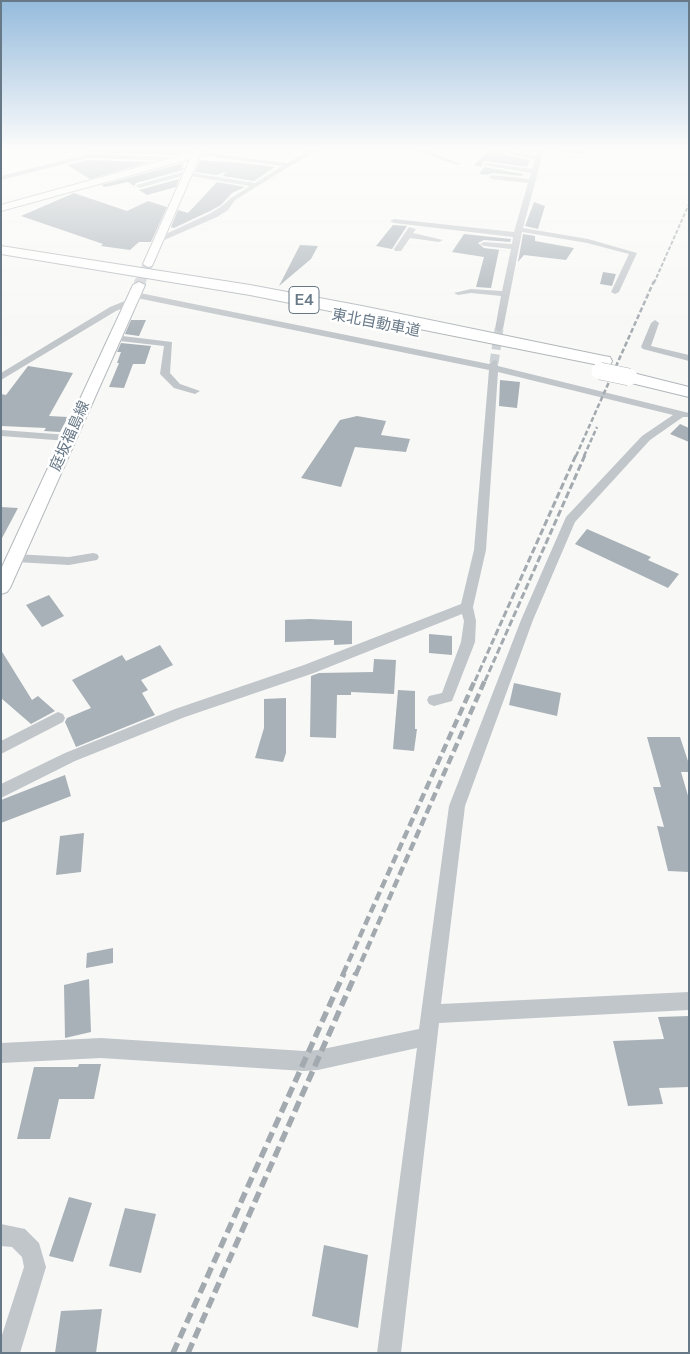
<!DOCTYPE html>
<html>
<head>
<meta charset="utf-8">
<style>
	body { margin:0 }
	#map { position:relative; width:690px; height:1354px; overflow:hidden; background:#f8f8f6; font-family:Mulish,sans-serif }
	canvas { display:block }
	.frame { position:absolute; inset:0; border:2px solid #677887; pointer-events:none }
</style>
</head>
<body>
<div id="map">
<canvas width="690" height="1354"></canvas>
<div class="frame"></div>
</div>
<script>
const ctx = document.querySelector('canvas').getContext('2d');
ctx.lineJoin = 'round';
function fill(path, color) {
  ctx.fillStyle = color;
  ctx.fill(path, 'evenodd');
}
function poly(rows) {
  const path = new Path2D();
  for (const r of rows) {
    path.moveTo(r[0], r[1]);
    for (let i = 2; i < r.length; i += 2) path.lineTo(r[i], r[i + 1]);
  }
  return path;
}
function trace(path, color, width, dash) {
  ctx.strokeStyle = color;
  ctx.lineWidth = width;
  ctx.lineCap = dash ? 'butt' : 'round';
  ctx.setLineDash(dash || []);
  ctx.stroke(path);
}
function label(font, color, halo, rows, align = 'center') {
  ctx.font = font + ' Mulish,"Noto Sans JP",sans-serif';
  ctx.lineWidth = 5;
  ctx.setLineDash([]);
  ctx.textBaseline = 'middle';
  ctx.strokeStyle = halo;
  ctx.fillStyle = color;
  for (const [text, x, y, turn = 0] of rows) {
    ctx.save();
    ctx.translate(x, y);
    ctx.rotate((+turn || 0) * Math.PI / 180);
    ctx.textAlign = isNaN(turn) ? turn : align;
    if (halo) ctx.strokeText(text, 0, 0);
    ctx.fillText(text, 0, 0);
    ctx.restore();
  }
}
const building = poly([
	[94,149,191,149,190,151,175,155,92,152],
	[491,149,533,149,532,153,508,149,503,153,505,155,530,160,527,167,486,161,482,163,482,167,474,165],
	[88,160,150,162,90,179,67,165],
	[200,160,250,164,275,167,254,181,223,176,226,172,216,175,195,172],
	[184,163,181,168,184,167,183,170,136,183,134,186,128,182,105,187,101,185],
	[484,167,523,174,522,176,492,173,488,175,479,174],
	[179,179,176,187,147,195,139,190],
	[217,182,245,187,232,193,221,205,210,211,174,228,171,227,178,210,188,213],
	[74,193,127,211,148,201,167,207,151,242,139,242,130,250,101,246,103,244,21,216],
	[534,202,545,206,538,229,525,226],
	[393,225,407,226,392,249,376,246],
	[464,234,511,239,510,242,484,240,478,243,484,248,509,251,499,250,491,288,476,287,484,257,452,252],
	[523,234,535,236,535,241,574,248,566,260,524,255,518,262],
	[300,245,318,246,311,259,279,286],
	[603,272,616,274,612,286,600,284],
	[131,320,146,320,139,336,125,334],
	[121,343,151,346,145,364,133,364,124,388,109,387,119,363,117,363,121,352,117,352],
	[28,366,73,373,49,416,68,417,60,432,44,431,46,428,1,426,1,394,6,395],
	[500,380,520,382,517,408,499,406],
	[357,416,386,421,381,435,410,439,406,452,355,447,341,487,301,478,340,420],
	[680,424,689,428,689,442,670,434],
	[1,507,18,508,1,540],
	[587,529,651,557,648,560,679,574,668,588,575,544],
	[49,595,64,616,42,627,26,605],
	[310,619,352,621,352,644,334,645,334,640,285,642,285,620],
	[429,634,452,636,452,655,429,653],
	[160,645,173,665,141,680,148,690,142,693,155,715,76,747,65,722,67,718,91,708,72,680,122,655,126,661],
	[1,650,32,700,38,696,55,711,31,724,1,698],
	[374,659,396,660,394,694,351,692,351,695,337,695,336,738,310,737,311,676,319,673,373,672],
	[514,683,561,693,557,716,509,705],
	[398,690,415,691,415,729,417,729,414,751,393,749],
	[286,698,286,753,283,762,255,758,264,728,264,699],
	[647,737,680,737,689,764,689,772,681,772,689,799,689,872,668,871,657,826,664,827,653,787,661,787],
	[65,775,71,796,1,823,1,800],
	[84,833,81,872,56,875,60,836],
	[113,948,113,963,86,968,87,953],
	[89,979,91,1032,65,1038,64,985],
	[689,1016,689,1087,659,1088,663,1104,628,1106,613,1041,664,1039,658,1017],
	[79,1064,101,1064,94,1099,59,1099,50,1139,17,1139,34,1067,78,1067],
	[69,1197,92,1203,73,1262,49,1256],
	[125,1208,156,1214,141,1273,109,1266],
	[324,1245,368,1255,358,1328,312,1316],
	[102,1309,96,1353,55,1353,61,1311]
]);
const streetTunnel = poly([
	[494,363,499,329]
]);
const secondaryTunnelFar1 = poly([
	[140,283,148,264]
]);
const secondaryTunnel = poly([
	[139,285,141,281]
]);
const street = poly([
	[311,149,318,149,235,200,228,210,217,217,162,241,155,239,211,213,222,206,231,198,250,186,185,175,139,188,136,186,137,185,190,170,193,172,192,173,255,183,282,166,194,154,197,152,288,163,311,149],
	[414,149,423,149,461,164,456,165,414,149],
	[538,149,544,149,523,228,588,239,637,253,619,292,615,294,611,292,629,254,587,243,522,232,503,329,499,332,495,329,501,296,471,293,458,295,454,293,471,289,502,291,511,249,484,246,480,244,484,242,512,244,513,237,394,223,390,221,394,219,514,232,528,183,492,179,489,177,492,175,529,179,531,173,483,165,486,163,532,169,535,159,505,153,508,151,536,156,538,149],
	[554,149,570,149,581,152,578,154,554,149],
	[88,154,181,157,184,159,181,161,88,158,1,180,1,176,88,154],
	[409,227,416,229,413,233,443,240,439,242,410,238,401,251,395,251,394,249,409,227],
	[135,292,489,364,494,360,497,361,498,366,689,413,689,417,683,417,650,440,575,522,533,620,465,806,441,1004,689,992,689,1010,439,1023,401,1353,377,1353,417,1048,318,1070,304,1071,101,1058,1,1063,1,1043,101,1038,304,1051,318,1050,419,1029,449,806,521,620,566,517,642,436,673,415,498,372,486,550,473,607,476,621,475,642,452,701,434,706,429,704,427,700,429,696,442,693,461,642,464,621,462,614,314,673,185,717,75,761,1,798,1,784,65,753,175,709,304,665,461,604,474,550,489,370,132,297,131,295,135,292],
	[132,298,136,301,135,303,116,311,1,380,1,373,110,307,132,298],
	[655,320,659,323,651,346,689,355,689,361,643,349,641,347,651,323,655,320],
	[114,335,172,342,170,373,180,384,200,391,195,394,174,388,160,374,164,346,111,340,110,338,114,335],
	[1,430,68,435,73,438,68,441,1,436,1,430],
	[93,553,97,554,99,557,97,560,69,565,15,562,9,558,15,554,69,557,93,553],
	[58,712,63,714,65,718,63,722,1,754,1,741,58,712],
	[1,1224,25,1229,39,1243,46,1267,20,1353,1,1353,1,1338,24,1267,22,1257,12,1247,1,1246,1,1224]
]);
const secondary = poly([
	[195,149,203,149,152,266,148,267,143,264,190,159,1,211,1,205,193,152,195,149],
	[139,282,145,285,10,588,7,592,1,594,1,569,133,285,139,282]
]);
const highway = poly([
	[1,246,250,285,362,306,604,356,610,357,612,361,610,365,604,366,250,295,1,254,1,246],
	[629,372,689,387,689,397,623,381,620,377,623,373,629,372]
]);
const railFar4 = poly([
	[654,283,689,204]
]);
const railFar3 = poly([
	[576,456,654,281],
	[584,456,597,427]
]);
const railFar2 = poly([
	[475,681,576,455],
	[485,681,585,455]
]);
const railFar1 = poly([
	[343,974,475,680],
	[356,974,485,680]
]);
const rail = poly([
	[173,1353,344,973],
	[188,1353,356,973]
]);
const highwayBridge = poly([
	[600,371,629,377]
]);
const farStreetnames = [
	["東北自動車道",376,323,11],
	["庭坂福島線",70,436,-66]
];
const shields = [
	[304,300,30]
];
const shieldNames = [
	["E4",304,300]
];
fill(building, '#a8b1b7');
trace(streetTunnel, '#ccd2d5', 9, [9, 4.5]);
trace(secondaryTunnelFar1, '#ccd2d5', 10, [10, 5]);
trace(secondaryTunnel, '#ccd2d5', 12, [12, 6]);
trace(secondary, '#b4b9be', 2);
trace(highway, '#b2b7bb', 2);
fill(street, '#c1c6ca');
fill(secondary, '#fff');
fill(highway, '#fff');
trace(railFar4, '#a2a9af', 2, [4, 2]);
trace(railFar3, '#a2a9af', 2.5, [5, 2.5]);
trace(railFar2, '#a2a9af', 3, [7, 3]);
trace(railFar1, '#a2a9af', 4.5, [9, 4.5]);
trace(rail, '#a2a9af', 5.5, [11, 5.5]);
trace(highwayBridge, '#b2b7bb', 18, []);
trace(highwayBridge, '#fff', 17);
const sky = ctx.createLinearGradient(0, 0, 0, 338);
sky.addColorStop(0, '#95bbdc');
sky.addColorStop(0.44, '#fcfcfb');
sky.addColorStop(1, '#fcfcfb00');
ctx.fillStyle = sky;
ctx.fillRect(0, 0, 690, 338);
label('15px', '#677887', '#fff', farStreetnames);
for (const [x, y, w] of shields) {
  const box = new Path2D();
  box.roundRect(x - w / 2, y - 13.5, w, 27, 4);
  ctx.fillStyle = '#fff';
  ctx.fill(box);
  trace(box, '#677887', 1);
}
label('bold 16px', '#677887', null, shieldNames);
</script>
</body>
</html>
